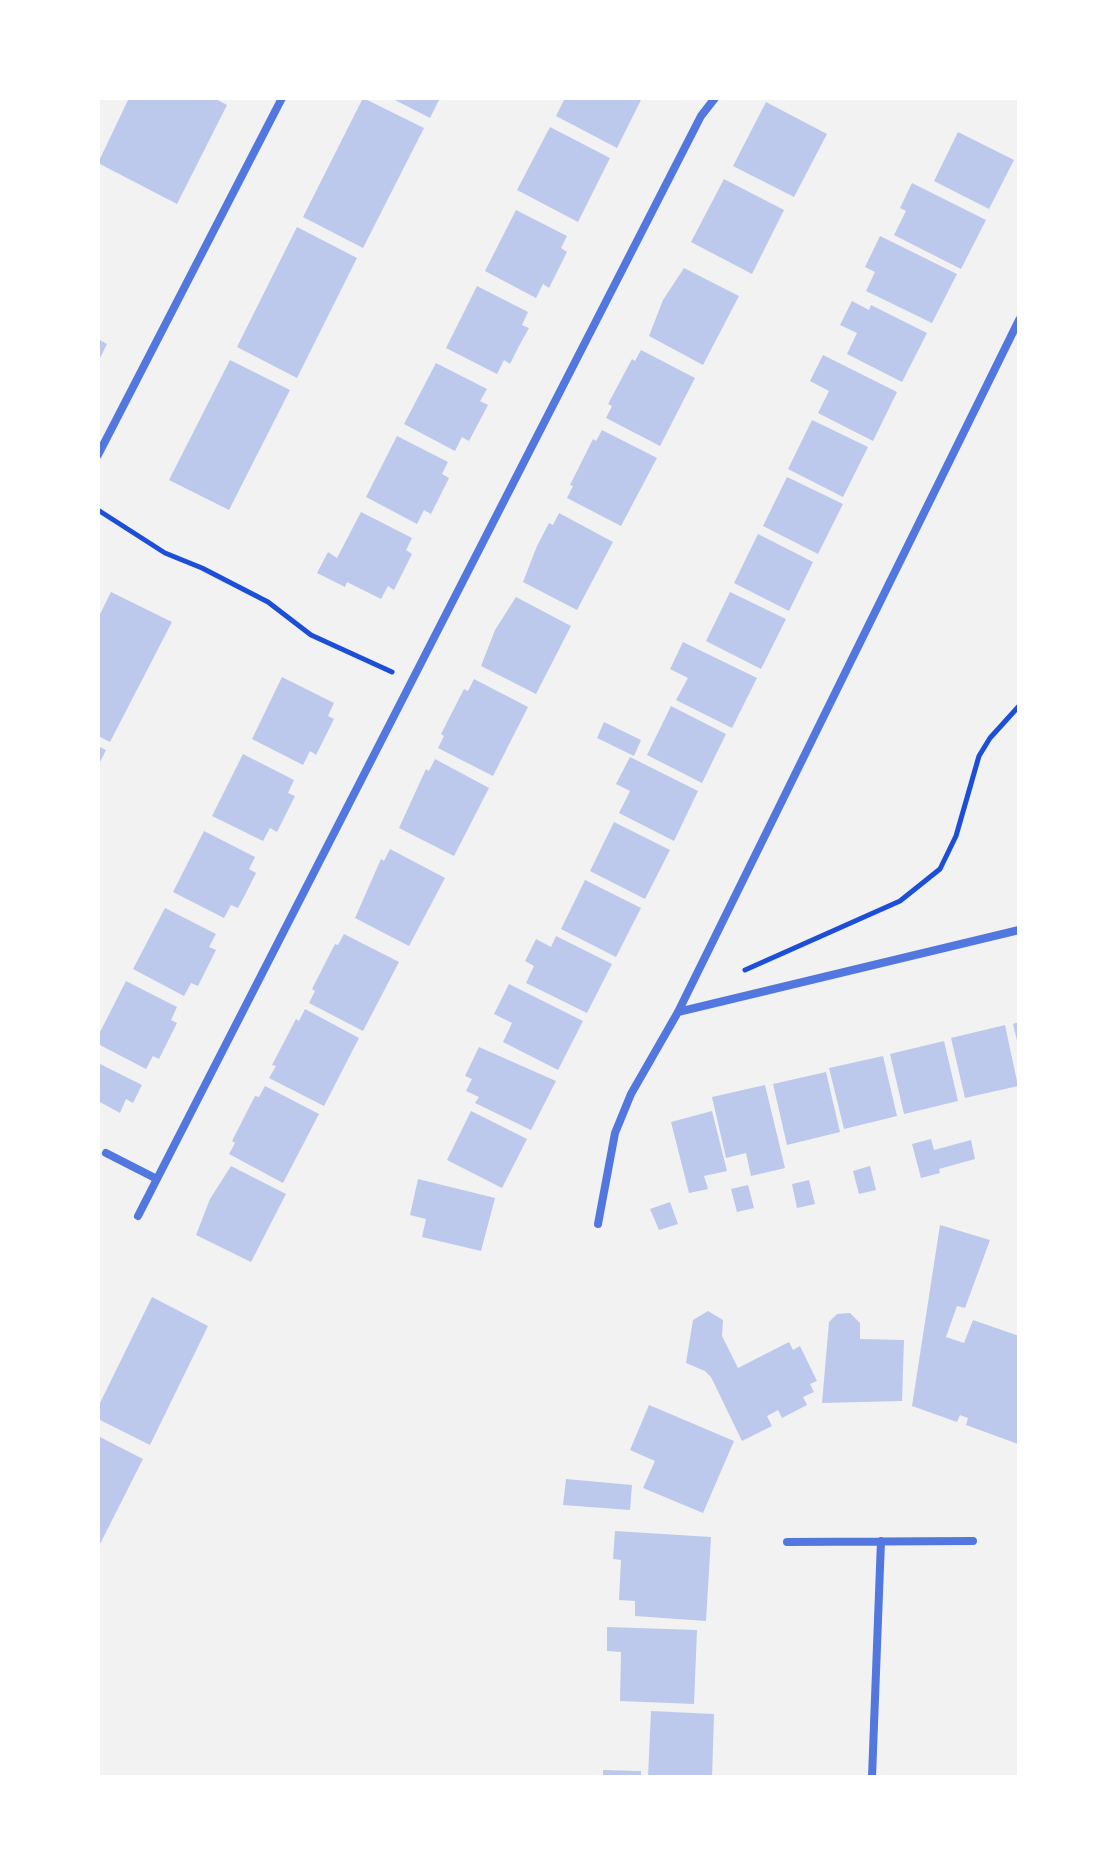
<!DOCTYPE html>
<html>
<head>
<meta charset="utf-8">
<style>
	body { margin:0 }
	#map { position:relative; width:1117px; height:1875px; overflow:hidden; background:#f2f2f2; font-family:"Roboto Condensed",sans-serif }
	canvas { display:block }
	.frame { position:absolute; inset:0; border:100px solid #fff; pointer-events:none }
</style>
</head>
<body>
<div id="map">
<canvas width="1117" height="1875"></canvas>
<div class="frame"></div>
</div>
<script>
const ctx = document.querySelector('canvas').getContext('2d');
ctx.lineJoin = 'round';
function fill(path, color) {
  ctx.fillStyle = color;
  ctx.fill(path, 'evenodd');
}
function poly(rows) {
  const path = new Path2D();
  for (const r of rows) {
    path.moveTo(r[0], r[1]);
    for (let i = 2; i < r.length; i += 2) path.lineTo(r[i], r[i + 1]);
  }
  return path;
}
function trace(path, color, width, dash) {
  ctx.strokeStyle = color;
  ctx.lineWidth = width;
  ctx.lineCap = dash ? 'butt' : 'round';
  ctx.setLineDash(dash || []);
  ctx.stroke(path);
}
const building = poly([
	[129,98,214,98,227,105,177,204,98,163],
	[363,98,424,128,363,248,303,217],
	[391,98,440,98,430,118],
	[565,98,642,98,617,148,556,116],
	[766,102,827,134,794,197,733,166],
	[550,127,610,158,578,222,517,190],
	[958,132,1014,160,989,209,934,181],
	[724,179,784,210,752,274,691,242],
	[912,183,986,220,961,269,894,235,906,211,900,208],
	[516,210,567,236,561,248,567,252,549,288,543,284,536,298,485,271],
	[297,227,357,258,297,378,237,347],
	[880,236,957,274,932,323,866,291,875,272,865,267],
	[684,268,739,296,703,365,649,336,663,300],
	[477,286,528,312,522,325,529,328,519,346,510,364,504,360,497,374,446,348],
	[852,301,869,310,871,305,927,333,902,382,847,354,857,333,840,325],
	[98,339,107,344,98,362],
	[641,350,695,378,660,446,606,418,612,406,608,404,632,359,635,361],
	[823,355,897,392,873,441,818,413,829,391,810,381],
	[230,360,290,390,229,510,169,480],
	[436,363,487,389,480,401,488,405,469,441,462,437,455,451,404,424],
	[812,420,868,447,843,497,788,469],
	[602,430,657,458,621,526,567,498,573,486,570,485,593,439,596,441],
	[397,436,448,462,442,474,449,478,431,514,424,510,417,524,366,497],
	[787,477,843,504,818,554,763,526],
	[361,512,412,538,406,550,412,554,394,590,388,586,381,599,347,582,345,587,317,573,328,552,337,558],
	[559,513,613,542,577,610,523,582,537,546,549,523,553,525],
	[758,534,813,562,789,611,734,583],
	[111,592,172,622,110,742,98,736,98,618],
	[730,592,786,619,761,669,706,641],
	[516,597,571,626,536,694,481,666,495,630],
	[683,642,757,678,732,728,676,700,688,678,670,669],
	[282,677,334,703,328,716,334,719,316,755,310,751,303,765,252,739],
	[474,679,528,707,493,776,438,748,444,736,441,734,464,689,468,691],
	[671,706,726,734,702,783,647,755],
	[604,722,641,740,634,756,597,738],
	[98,746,106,750,98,766],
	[243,754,294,780,288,793,295,796,277,832,270,828,263,841,212,816],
	[630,757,698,791,674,841,619,813,630,791,616,784],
	[435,759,489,788,454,856,399,828,426,769,429,771],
	[614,822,670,850,645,899,590,871],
	[204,831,255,857,249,869,256,873,247,891,238,908,231,905,224,918,173,892],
	[390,849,445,878,409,946,355,918,381,859,384,861],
	[585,880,641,908,616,957,561,929],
	[165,908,216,934,209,947,216,950,198,986,191,983,184,996,133,969],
	[344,934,399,962,363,1031,309,1003,315,991,312,989,335,944,338,945],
	[556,936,612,964,587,1013,526,983,534,966,525,961,536,939,551,947],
	[126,981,177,1007,171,1020,177,1023,159,1059,153,1056,146,1069,98,1044,98,1036],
	[509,984,583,1021,558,1070,503,1042,512,1023,494,1014],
	[305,1009,359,1038,324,1106,269,1078,276,1066,272,1065,296,1019,299,1021],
	[1019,1022,1019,1045,1018,1045,1013,1024],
	[1005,1025,1018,1086,965,1098,951,1038],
	[944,1041,958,1101,904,1114,890,1054],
	[479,1047,556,1081,531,1130,475,1103,479,1097,466,1091,472,1079,465,1076],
	[883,1056,897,1116,844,1129,829,1068],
	[98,1063,142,1085,133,1103,126,1099,120,1113,98,1101],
	[826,1072,840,1132,787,1145,773,1084],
	[765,1085,785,1168,751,1176,746,1153,726,1158,712,1097],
	[265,1086,319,1114,283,1183,229,1154,235,1143,232,1141,255,1096,259,1097],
	[471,1111,527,1139,502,1188,447,1160],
	[712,1111,727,1171,704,1176,708,1189,689,1193,671,1122],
	[931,1139,934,1150,971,1140,975,1159,939,1169,940,1173,921,1178,912,1144],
	[231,1166,286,1194,251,1262,196,1235,210,1199],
	[870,1166,876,1190,859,1194,853,1171],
	[418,1179,495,1198,481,1251,422,1237,426,1219,410,1215],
	[809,1180,815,1204,797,1208,792,1184],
	[748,1185,754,1208,737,1212,731,1189],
	[670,1202,678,1224,659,1230,650,1209],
	[940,1225,990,1240,965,1308,957,1306,946,1337,964,1343,973,1320,1019,1336,1018,1444,966,1425,968,1418,960,1415,957,1422,912,1406],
	[152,1297,208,1326,150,1445,98,1419,98,1407],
	[708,1311,723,1320,722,1336,738,1368,789,1342,793,1350,800,1346,817,1381,810,1384,814,1392,803,1397,807,1405,782,1418,778,1410,767,1416,772,1426,742,1441,711,1377,705,1371,686,1363,693,1320],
	[850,1313,860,1323,860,1339,904,1340,902,1401,822,1403,829,1322,837,1314],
	[649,1405,734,1441,703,1513,643,1488,655,1461,630,1450],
	[98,1436,143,1459,98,1548],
	[566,1479,632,1485,630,1510,563,1505],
	[615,1531,711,1537,706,1621,635,1616,635,1601,619,1600,621,1560,613,1559],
	[607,1627,697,1630,694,1704,620,1701,621,1652,607,1651],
	[651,1711,714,1714,712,1777,648,1777],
	[603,1770,641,1771,641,1777,603,1777]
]);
const path = poly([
	[98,510,165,553,202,568,268,602,311,635,392,672],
	[745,970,900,901,940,869,956,836,979,756,990,738,1019,706]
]);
const minor = poly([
	[98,455,282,98],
	[678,1012,1019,930],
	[106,1153,157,1179],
	[138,1216,701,116,715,98],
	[598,1224,615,1133,631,1094,678,1012,1019,320],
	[787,1542,973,1541],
	[872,1777,881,1541]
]);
fill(building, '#bdc9ec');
trace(path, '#1d4ed8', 5);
trace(minor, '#5277de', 8);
</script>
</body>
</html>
